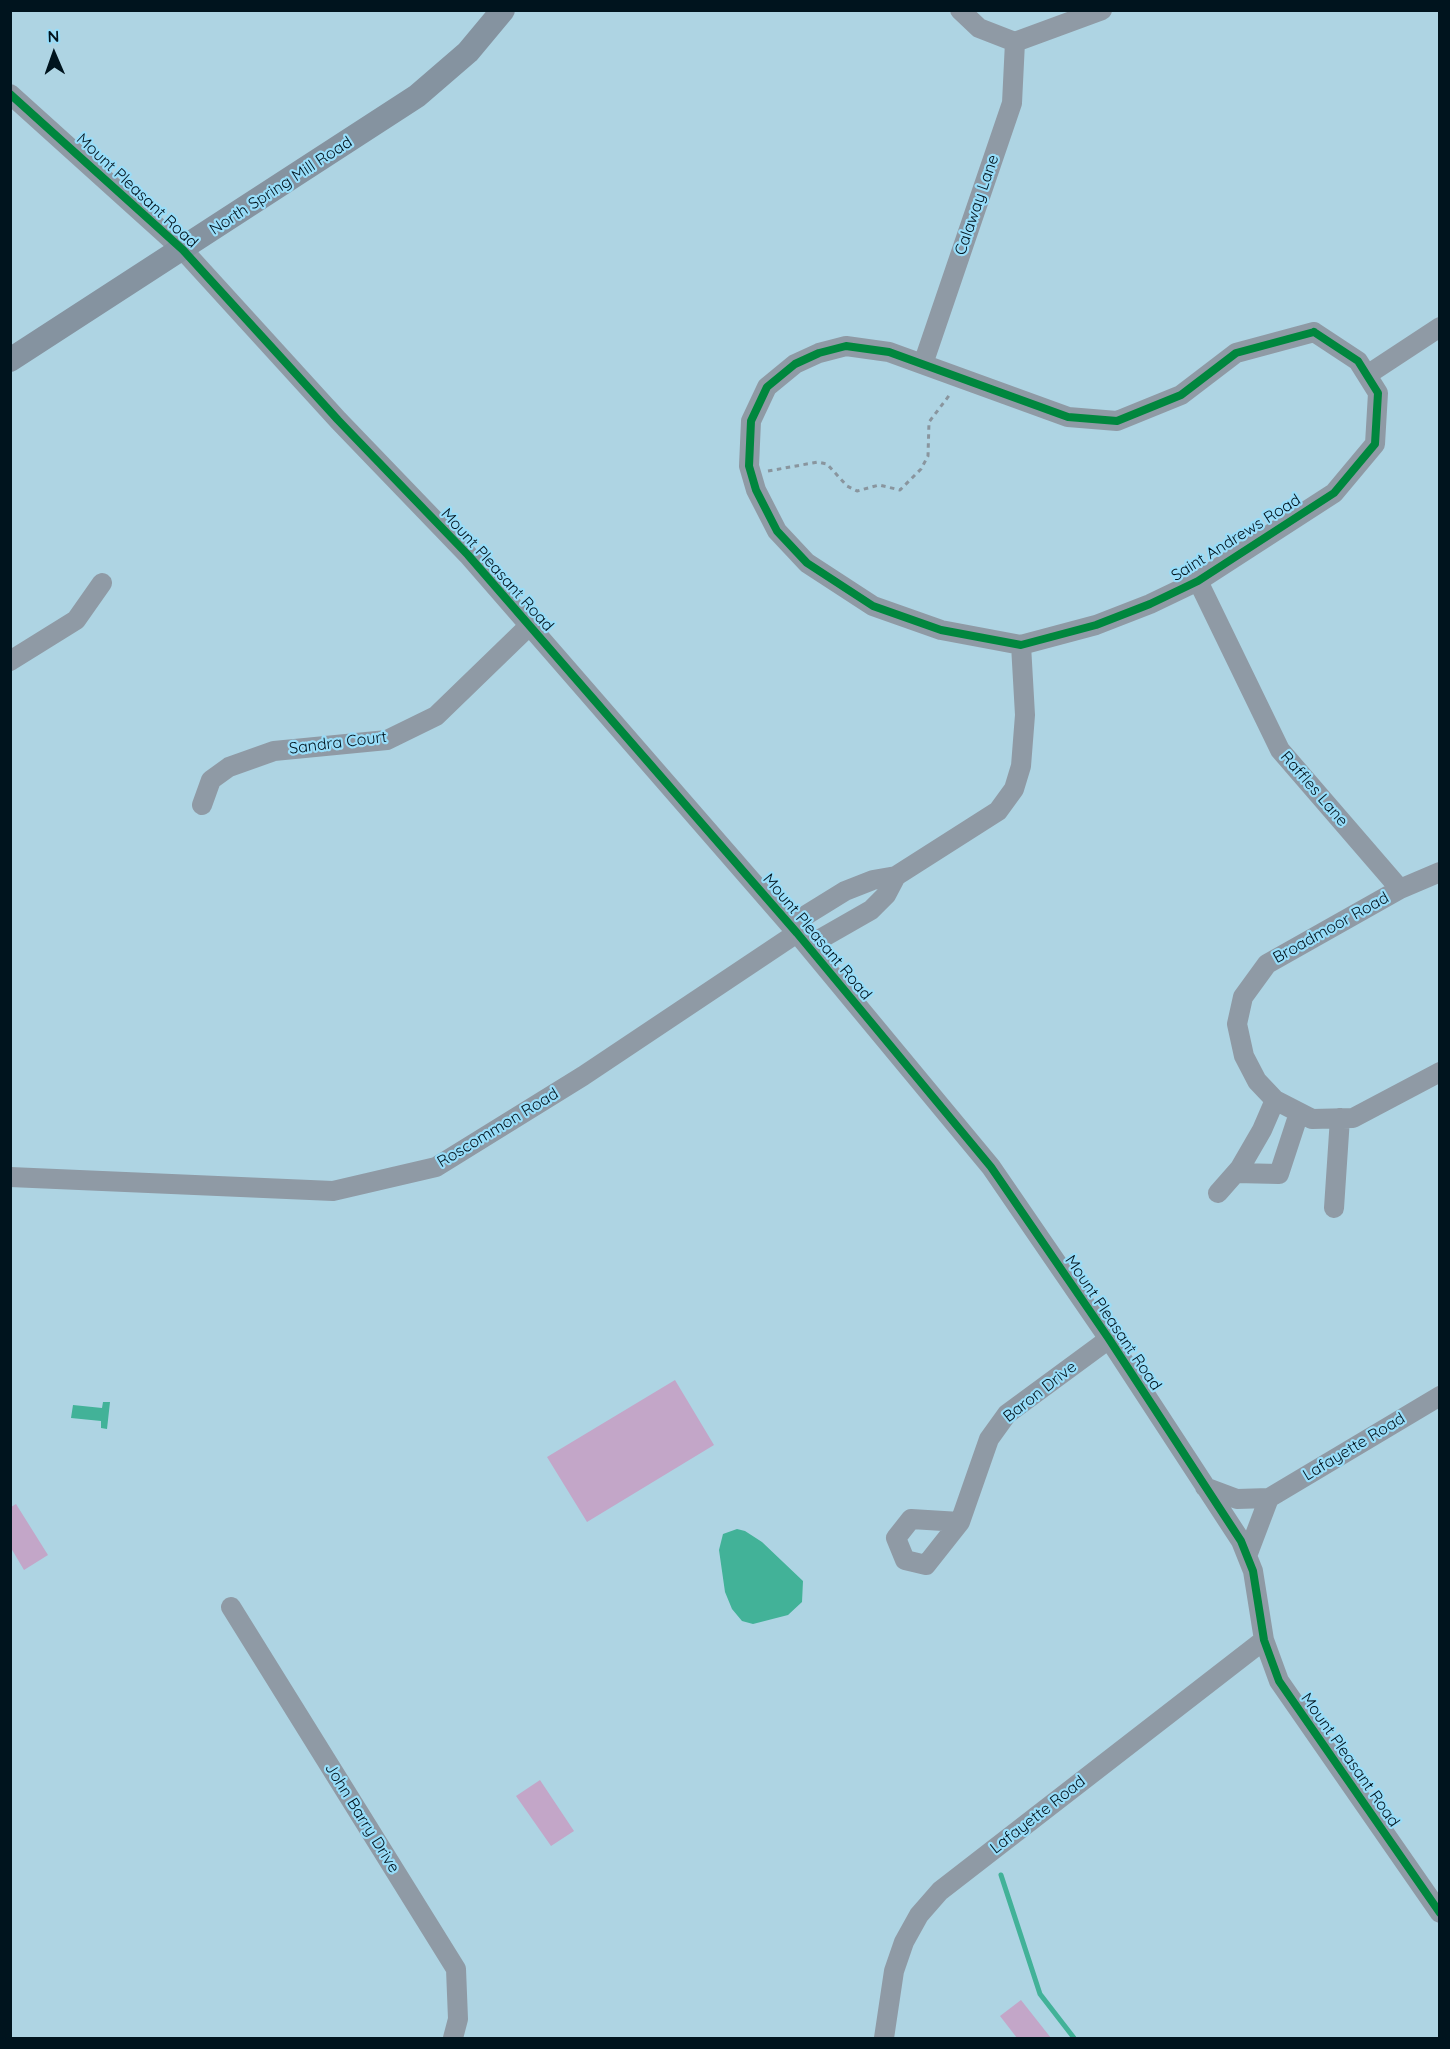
<!DOCTYPE html>
<html>
<head>
<meta charset="utf-8">
<style>
	body { margin:0 }
	#map { position:relative; width:1450px; height:2049px; overflow:hidden; background:#aed4e3; font-family:Quicksand,sans-serif }
	canvas { display:block }
	.frame { position:absolute; inset:0; border:12px solid #00141e; pointer-events:none }
	.north { position:absolute; left:24px; top:24px; width:60px; height:60px; -webkit-text-stroke:4px #98ddf9; paint-order:stroke; rotate:358deg; font-size:16px; font-weight:700; line-height:24px; text-align:center; color:#00141e }
	.north::after { content:''; display:block; margin:auto; width:21px; height:27px; background:#00141e; clip-path:polygon(50% 0,100% 100%,50% 72%,0 100%) }
</style>
</head>
<body>
<div id="map">
<canvas width="1450" height="2049"></canvas>
<div class="frame"></div>
<div class="north">N</div>
</div>
<script>
const ctx = document.querySelector('canvas').getContext('2d');
ctx.lineJoin = 'round';
function fill(path, color) {
  ctx.fillStyle = color;
  ctx.fill(path, 'evenodd');
}
function poly(rows) {
  const path = new Path2D();
  for (const r of rows) {
    path.moveTo(r[0], r[1]);
    for (let i = 2; i < r.length; i += 2) path.lineTo(r[i], r[i + 1]);
  }
  return path;
}
function trace(path, color, width, dash) {
  ctx.strokeStyle = color;
  ctx.lineWidth = width;
  ctx.lineCap = dash ? 'butt' : 'round';
  ctx.setLineDash(dash || []);
  ctx.stroke(path);
}
function label(font, color, halo, rows, align = 'center') {
  ctx.font = font + ' Quicksand,sans-serif';
  ctx.lineWidth = 4.5;
  ctx.setLineDash([]);
  ctx.textBaseline = 'middle';
  ctx.strokeStyle = halo;
  ctx.fillStyle = color;
  for (const [text, x, y, turn = 0] of rows) {
    ctx.save();
    ctx.translate(x, y);
    ctx.rotate((+turn || 0) * Math.PI / 180);
    ctx.textAlign = isNaN(turn) ? turn : align;
    if (halo) ctx.strokeText(text, 0, 0);
    ctx.fillText(text, 0, 0);
    ctx.restore();
  }
}
const green = poly([
	[675,1380,714,1445,587,1522,547,1457],
	[16,1504,48,1555,24,1570,11,1548,11,1507],
	[540,1780,574,1831,551,1846,516,1796],
	[1021,2000,1051,2038,1017,2038,1000,2016]
]);
const water = poly([
	[103,1402,110,1402,107,1429,101,1428,101,1421,71,1418,73,1405,102,1408],
	[737,1529,745,1531,762,1542,803,1581,802,1602,788,1615,753,1624,742,1621,732,1609,725,1592,719,1550,723,1534]
]);
const stream = poly([
	[1001,1875,1040,1994,1074,2038]
]);
const path = poly([
	[768,471,818,462,827,464,847,486,857,491,879,485,900,490,921,469,928,456,929,422,951,393]
]);
const minor = poly([
	[960,10,979,28,1015,42,1102,10],
	[10,94,183,250,338,420,468,555,797,933,991,1167,1109,1339,1241,1541,1253,1571,1264,1640,1279,1681,1440,1913],
	[1314,332,1358,361,1378,393,1375,444,1334,493,1198,581,1150,604,1096,625,1021,645,941,630,873,606,807,563,777,531,756,490,749,466,751,421,767,387,795,364,819,353,846,346,889,352,1068,417,1117,421,1181,395,1236,353,1314,332],
	[923,364,1012,103,1015,42],
	[1367,375,1440,327],
	[1198,581,1280,750,1400,889],
	[10,661,76,620,102,583],
	[202,805,211,780,229,767,274,751,387,740,436,716,530,625],
	[1440,872,1400,889,1267,964,1243,997,1237,1024,1244,1056,1257,1081,1275,1100,1312,1119,1353,1118,1440,1072],
	[790,925,845,891,873,880,896,876,998,811,1014,789,1021,766,1025,715,1021,645],
	[808,946,871,910,886,895,896,876],
	[1236,1173,1279,1174,1299,1113],
	[10,1177,333,1191,436,1167,583,1076,797,933],
	[1218,1193,1240,1168,1262,1130,1275,1100],
	[1334,1208,1340,1118],
	[1205,1487,1237,1499,1269,1498,1440,1396],
	[960,1522,911,1519,896,1538,905,1560,926,1565,960,1522,989,1439,1007,1414,1109,1339],
	[1247,1556,1269,1498],
	[231,1607,456,1969,458,2019,453,2038],
	[884,2038,894,1971,904,1942,919,1915,940,1891,1264,1640]
]);
const major = poly([
	[10,360,417,96,468,52,503,10]
]);
const cycleway = poly([
	[10,94,183,250,338,420,468,555,797,933,991,1167,1109,1339,1241,1541,1253,1571,1264,1640,1279,1681,1440,1913],
	[1314,332,1358,361,1378,393,1375,444,1334,493,1198,581,1150,604,1096,625,1021,645,941,630,873,606,807,563,777,531,756,490,749,466,751,421,767,387,795,364,819,353,846,346,889,352,1068,417,1117,421,1181,395,1236,353,1314,332]
]);
const streetNames = [
	["North Spring Mill Road",281,186,-33],
	["Mount Pleasant Road",137,191,43],
	["Calaway Lane",977,205,-71],
	["Saint Andrews Road",1236,538,-32],
	["Mount Pleasant Road",497,570,48],
	["Sandra Court",338,743,-7],
	["Raffles Lane",1314,789,49],
	["Broadmoor Road",1331,928,-29],
	["Mount Pleasant Road",817,937,50],
	["Roscommon Road",498,1128,-31],
	["Mount Pleasant Road",1113,1323,56],
	["Baron Drive",1040,1392,-38],
	["Lafayette Road",1354,1447,-31],
	["Mount Pleasant Road",1350,1760,55],
	["Lafayette Road",1038,1815,-38],
	["John Barry Drive",362,1818,58]
];
fill(green, '#c3a6c8');
fill(water, '#42b298');
trace(stream, '#42b298', 5);
trace(path, '#89959e', 3, [4.5, 4.5]);
trace(minor, '#8f9aa5', 20);
trace(major, '#8593a0', 24);
trace(cycleway, '#00873e', 8);
label('16px', '#00141e', '#98ddf9', streetNames);
</script>
</body>
</html>
